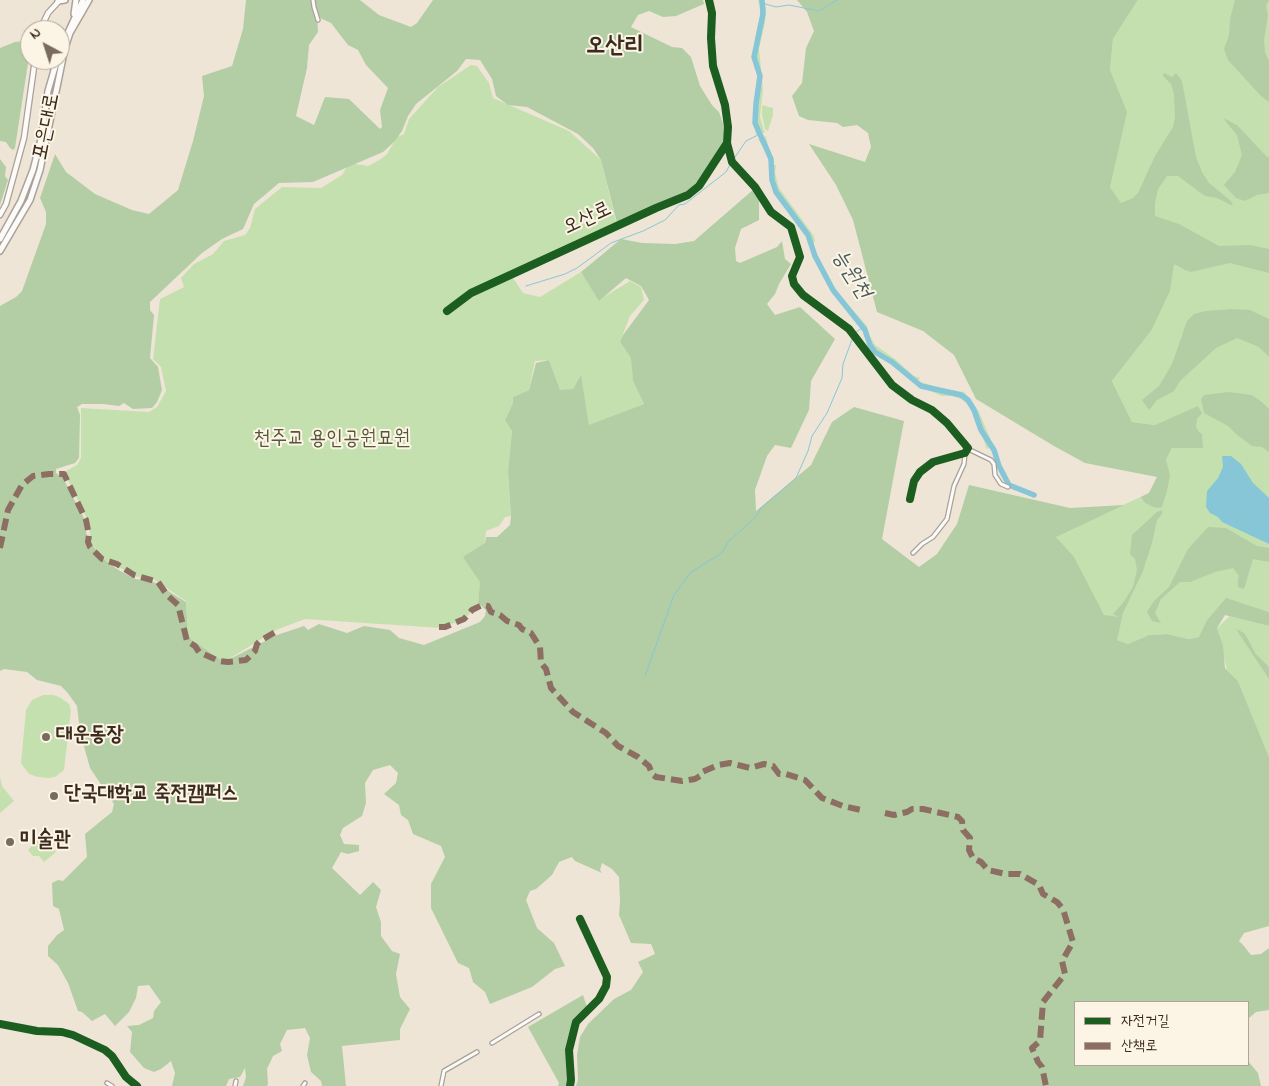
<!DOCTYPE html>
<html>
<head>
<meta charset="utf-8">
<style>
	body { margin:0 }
	#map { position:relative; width:1269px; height:1086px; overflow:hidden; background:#eee5d7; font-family:"Indie Flower","Poor Story",sans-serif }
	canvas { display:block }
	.legend { position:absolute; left:1074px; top:1001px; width:175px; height:65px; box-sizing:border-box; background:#fcf5e5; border:1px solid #afa495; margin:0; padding:6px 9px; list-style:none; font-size:15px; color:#3b2a1e }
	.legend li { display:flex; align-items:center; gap:10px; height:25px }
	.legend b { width:25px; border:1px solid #afa495 }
	.north { position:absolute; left:20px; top:20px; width:50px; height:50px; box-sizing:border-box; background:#fcf5e5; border:1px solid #afa495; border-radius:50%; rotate:320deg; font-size:14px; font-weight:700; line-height:20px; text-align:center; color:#3b2a1e }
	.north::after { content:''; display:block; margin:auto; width:18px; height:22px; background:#7a6b5f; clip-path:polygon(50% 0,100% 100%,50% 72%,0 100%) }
</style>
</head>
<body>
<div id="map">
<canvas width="1269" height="1086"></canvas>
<ul class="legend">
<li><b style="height:6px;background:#1b5e20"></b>자전거길</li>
<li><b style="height:6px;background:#8d6e63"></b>산책로</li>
</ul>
<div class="north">N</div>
</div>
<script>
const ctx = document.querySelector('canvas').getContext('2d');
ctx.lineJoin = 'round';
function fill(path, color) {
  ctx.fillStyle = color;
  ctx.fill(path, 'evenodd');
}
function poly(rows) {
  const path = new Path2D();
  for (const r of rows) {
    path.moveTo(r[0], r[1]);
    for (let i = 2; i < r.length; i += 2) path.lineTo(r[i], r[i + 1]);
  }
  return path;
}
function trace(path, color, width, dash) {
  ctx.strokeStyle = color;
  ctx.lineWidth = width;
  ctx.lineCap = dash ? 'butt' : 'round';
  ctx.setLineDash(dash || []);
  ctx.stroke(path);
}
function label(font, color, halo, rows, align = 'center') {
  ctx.font = font + ' "Indie Flower","Poor Story",sans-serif';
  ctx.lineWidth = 4;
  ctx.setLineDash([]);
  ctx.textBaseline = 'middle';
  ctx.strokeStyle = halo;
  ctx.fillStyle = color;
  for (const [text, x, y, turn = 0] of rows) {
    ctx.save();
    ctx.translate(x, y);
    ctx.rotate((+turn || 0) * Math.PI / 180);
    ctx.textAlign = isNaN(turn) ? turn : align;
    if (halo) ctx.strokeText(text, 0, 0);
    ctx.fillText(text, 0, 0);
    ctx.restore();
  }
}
const green = poly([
	[758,0,761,0,762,14,754,56,760,76,759,86,755,104,755,123,759,134,756,135,754,123,755,105,759,76,753,56,757,28,760,17,760,6],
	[1138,0,1269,0,1269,612,1226,599,1207,620,1200,637,1189,639,1167,634,1149,635,1128,644,1117,640,1104,615,1056,536,1149,493,1179,435,1163,426,1132,422,1112,381,1151,331,1128,215,1110,187,1110,70,1113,39],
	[763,4,766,6,765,22,759,49,763,89,760,117,764,131,766,132,760,134,756,124,756,105,761,75,755,56,764,14],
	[471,65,477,66,489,83,493,98,569,131,601,160,617,226,511,275,523,293,540,297,581,272,599,300,630,281,641,287,644,300,630,316,620,342,632,359,633,381,644,404,589,426,581,376,573,389,560,391,549,360,535,361,529,390,513,397,513,403,505,420,512,431,508,471,511,516,505,517,499,526,486,531,478,603,465,619,441,628,305,619,276,630,224,662,188,637,186,601,153,579,137,577,105,560,92,544,87,519,64,472,77,465,81,458,81,408,149,412,157,407,166,391,161,367,153,359,160,299,184,287,181,278,194,264,213,254,224,241,245,235,250,228,255,209,282,187,321,188,342,175,349,163,368,166,381,159,387,154,397,137,404,134,409,119,438,87],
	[762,105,773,108,773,115,768,131,765,129,762,115],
	[767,136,766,138,773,161,769,161,767,153,758,139],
	[772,165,776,165,775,173,779,188,814,236,815,241,813,245,808,233,776,191,773,180],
	[821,263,837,292,867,326,869,335,875,345,895,359,914,376,920,378,917,382,872,351,862,329,863,327,869,344,875,353,898,367,875,352,870,344,866,329,834,290,820,265],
	[818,264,833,290,861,325,860,327,855,319,832,292],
	[921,382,939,388,964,392,967,395,979,412,993,445,992,446,988,443,991,447,987,449,971,407,961,399,953,396,942,396,921,387,961,394,922,385,919,384],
	[1230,616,1269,626,1269,757,1238,681,1227,670,1217,628],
	[43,695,54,695,61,698,69,704,71,710,64,770,55,777,48,778,38,777,29,774,21,763,26,710,32,700],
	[0,777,2,786,14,801,0,813],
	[42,835,56,852,44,862,39,856,33,856,28,850]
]);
const forest = poly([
	[246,0,360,0,379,15,411,27,417,23,433,0,703,0,704,4,676,16,663,17,649,11,638,15,631,27,672,47,682,48,691,57,700,86,712,105,719,112,724,126,724,140,703,173,694,186,684,195,654,205,617,223,601,160,593,148,578,134,527,107,508,105,496,96,492,79,480,60,466,59,457,71,416,104,408,116,402,131,394,142,383,152,313,182,279,183,254,204,243,229,222,239,202,253,150,302,150,310,154,315,150,358,158,367,162,390,157,402,152,408,133,409,124,403,119,406,103,404,82,404,77,407,80,415,79,458,75,463,56,469,56,473,63,478,85,520,87,539,105,560,117,569,135,579,152,581,186,602,188,637,224,662,277,635,304,626,308,630,319,624,347,633,364,626,390,630,399,638,424,645,480,622,485,616,486,610,478,603,480,582,463,557,485,543,486,537,497,537,510,525,511,516,508,471,512,431,505,420,513,403,513,397,529,390,536,363,549,360,560,390,573,389,581,375,589,425,644,404,633,381,631,358,620,342,623,335,649,300,641,286,626,278,599,301,581,272,621,239,642,243,675,244,694,241,754,189,759,197,759,220,741,229,735,248,736,261,740,263,777,247,782,241,785,259,791,264,779,284,775,294,767,304,775,315,800,307,835,339,811,381,809,410,791,448,775,445,767,456,755,490,756,511,811,465,832,422,854,407,904,421,882,539,919,567,937,554,957,524,969,485,1070,508,1124,505,1056,537,1074,557,1104,615,1119,617,1113,614,1123,603,1133,587,1137,570,1135,559,1130,554,1132,535,1157,512,1162,510,1162,514,1157,520,1152,543,1143,571,1123,613,1117,640,1128,644,1149,635,1167,634,1189,639,1199,637,1207,620,1226,598,1269,612,1269,626,1225,615,1217,628,1223,646,1225,668,1238,681,1269,757,1269,926,1244,933,1239,941,1244,946,1251,955,1261,954,1269,948,1269,1010,1256,1012,1248,1019,1248,1002,1075,1002,1075,1065,1248,1065,1248,1061,1258,1073,1261,1086,576,1086,578,1080,577,1055,580,1037,588,1024,614,999,631,990,643,972,638,962,655,954,651,944,631,943,619,915,620,902,619,877,612,869,602,863,600,870,602,873,575,861,572,857,559,862,552,875,536,889,530,891,526,900,537,928,554,943,565,966,555,969,532,987,490,1004,485,992,473,982,469,968,458,963,431,908,431,884,445,857,441,846,413,834,408,820,401,815,399,805,384,794,396,783,398,773,390,765,373,770,365,783,366,803,362,816,343,828,340,835,344,844,359,845,359,851,348,854,341,852,332,868,360,895,373,882,381,890,376,907,381,922,381,936,392,951,400,954,396,974,400,997,410,1009,400,1029,400,1040,342,1046,346,1086,322,1086,321,1081,311,1072,307,1055,310,1038,305,1028,287,1030,280,1044,282,1051,273,1056,267,1069,268,1084,267,1086,243,1086,246,1077,245,1068,240,1077,229,1079,226,1086,172,1086,175,1073,171,1061,161,1069,154,1072,144,1068,130,1052,132,1032,127,1026,139,1025,153,1018,154,1011,161,1002,149,985,138,986,136,998,129,1012,115,1026,105,1014,92,1021,82,1012,78,1011,68,983,58,965,48,956,48,946,57,935,64,930,59,909,53,906,52,883,58,880,63,881,87,857,85,834,112,812,114,804,90,768,80,732,77,706,67,692,61,686,37,680,27,672,4,669,0,671,0,306,16,297,22,291,46,224,46,212,40,198,55,154,66,172,95,194,132,210,149,214,178,190,193,141,204,96,202,76,232,66,243,29],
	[317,11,320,18,331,23,348,45,358,50,366,65,388,88,380,110,382,127,380,129,349,99,325,97,314,125,296,116,307,68,309,45,318,32],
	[797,0,1138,0,1113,39,1110,70,1127,112,1110,187,1121,203,1133,198,1138,193,1155,156,1173,127,1175,117,1174,94,1171,84,1163,76,1164,73,1172,77,1176,73,1182,81,1196,157,1202,172,1209,183,1231,201,1233,206,1217,198,1205,196,1178,176,1167,176,1158,189,1155,203,1155,216,1179,224,1219,246,1250,245,1269,249,1269,273,1230,263,1191,272,1185,270,1174,264,1170,291,1151,331,1112,381,1132,422,1155,425,1198,406,1202,413,1197,419,1196,427,1199,432,1202,434,1203,448,1172,448,1166,460,1170,475,1167,491,1162,507,1157,508,1151,506,1145,503,1141,497,1149,493,1157,477,1085,463,1054,446,976,399,954,355,923,331,877,312,853,220,836,185,809,144,865,162,871,147,868,133,857,125,843,127,837,123,808,120,799,116,792,96,802,83,806,48,814,31,807,12],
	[1235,0,1269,0,1266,6,1268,15,1264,40,1265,52,1269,61,1269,102,1261,96,1228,60,1224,49,1229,35,1230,19],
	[23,41,30,43,30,50,15,148,13,150,10,148,6,142,0,141,0,48,15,42],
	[1224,118,1238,126,1267,157,1269,157,1269,193,1257,195,1245,201,1236,198,1224,185,1235,172,1242,155,1237,135,1226,122],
	[0,159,6,167,5,176,8,180,0,205],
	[1232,309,1250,310,1269,319,1269,357,1259,347,1237,338,1216,348,1180,381,1174,391,1157,400,1149,410,1142,400,1159,386,1172,364,1187,321,1194,314,1206,311],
	[1229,392,1252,395,1263,403,1269,409,1269,452,1262,447,1252,446,1236,434,1228,426,1204,413,1201,399,1204,395],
	[1208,527,1226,528,1257,546,1269,548,1269,562,1253,559,1244,589,1238,587,1238,580,1239,576,1233,568,1215,572,1190,582,1180,582,1161,599,1155,613,1161,623,1152,621,1147,612,1154,601,1169,587,1188,549],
	[1236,629,1244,633,1248,639,1255,653,1269,667,1269,679],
	[583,995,587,1007,579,1015,567,1042,569,1071,567,1086,558,1086,559,1083,528,1027]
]);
const water = poly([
	[1222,456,1231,456,1241,464,1253,483,1269,498,1269,544,1222,522,1218,517,1210,513,1206,507,1207,491,1218,478,1223,467]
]);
const stream = poly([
	[762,3,776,7,789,5,819,11,837,0],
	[733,160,746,141,760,134],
	[526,286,565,274,577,268,611,243,643,231,665,220,679,205,685,204,726,172,731,163],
	[855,333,863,327],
	[645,676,674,595,691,572,722,553,728,542,756,517,761,508,796,478,808,451,812,436,827,413,842,378,843,364,853,337]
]);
const river = poly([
	[762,0,763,14,754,57,760,76,756,104,755,123,771,159,772,180,776,192,808,235,815,256,825,275,833,290,865,330,870,345,875,352,892,362,921,386,961,395,968,400,974,410,981,430,994,450,999,466,1009,485,1034,495]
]);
const minor = poly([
	[313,0,314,7,318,20],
	[709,0,712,13,711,38,713,66,725,105,728,127,727,143,732,162,755,187,771,212,791,227,800,257,792,276,794,284,803,295,849,329,892,385,912,400,932,410,947,423,968,448,965,453,933,462,920,472,914,481,910,499],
	[447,311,471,293,656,208,688,195,699,186,727,143],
	[968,449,991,460,994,464,995,475,1001,484,1008,487],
	[913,553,922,544,933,537,947,519,954,486,964,464,965,453],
	[0,1024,37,1031,62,1032,73,1035,105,1050,112,1056,126,1077,137,1086],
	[492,1043,539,1014],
	[107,1083,112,1086],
	[235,1086,236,1081],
	[303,1086,305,1083],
	[441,1086,444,1071,477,1052],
	[570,1086,571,1080,569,1050,576,1022,599,999,606,986,607,977,580,919]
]);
const major = poly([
	[40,30,48,13,60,0],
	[0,215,6,204,24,138,35,60]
]);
const highway = poly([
	[58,1,65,0],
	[74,14,76,0],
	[60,50,83,0],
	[0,239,21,201,33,170,41,139,48,91,57,60],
	[0,251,30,200,40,170,65,48,70,33,89,0]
]);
const quiet = poly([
	[0,548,8,510,22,485,33,476,49,474,64,474,86,520,89,535,88,542,90,547,102,559,117,564,134,575,158,582,167,595,178,605,187,641,195,646,199,652,219,661,228,662,246,660,255,651,257,644,260,641,277,631],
	[439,627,445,627,464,619,472,610,482,605,488,606,491,612,500,615,507,621,519,625,522,629,531,633,540,647,541,663,546,669,551,688,573,712,606,733,618,746,638,757,649,766,652,774,656,777,682,781,695,779,700,776,702,772,718,765,730,763,750,768,764,764,773,766,779,774,786,774,805,780,822,798,843,806,861,810],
	[885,813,894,815,907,812,912,809,923,809,958,817,962,821,963,830,970,838,969,850,973,858,981,862,988,870,1006,874,1020,874,1039,885,1043,894,1057,902,1063,909,1073,942,1062,961,1065,974,1043,1002,1040,1041,1032,1048,1038,1062,1042,1067,1046,1086]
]);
const cycleway = poly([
	[709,0,712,13,711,38,713,66,725,105,728,127,727,143,732,162,755,187,771,212,791,227,800,257,792,276,794,284,803,295,849,329,892,385,912,400,932,410,947,423,968,448,965,453,933,462,920,472,914,481,910,499],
	[447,311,471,293,656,208,688,195,699,186,727,143],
	[0,1024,37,1031,62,1032,73,1035,105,1050,112,1056,126,1077,137,1086],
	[570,1086,571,1080,569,1050,576,1022,599,999,606,986,607,977,580,919]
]);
const markers = [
	[46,737,5,"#7a6b5f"],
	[54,796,5,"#7a6b5f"],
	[10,842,5,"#7a6b5f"]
];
const streetNames = [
	["포은대로",48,127,-79],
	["오산로",588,220,-25]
];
const parkNames = [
	["천주교 용인공원묘원",332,441]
];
const poiNames = [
	["대운동장",56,737],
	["단국대학교 죽전캠퍼스",64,796],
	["미술관",20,842]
];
const waterNames = [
	["능원천",850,275,58]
];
const quarterNames = [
	["오산리",615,48]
];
fill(green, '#c5e0af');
fill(forest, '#b3cea4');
fill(water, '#86c6d7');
trace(stream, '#86c6d7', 1);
trace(river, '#86c6d7', 5.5);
trace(minor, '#aaa299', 5.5);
trace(major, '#aaa299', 7);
trace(highway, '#aaa299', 8);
trace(minor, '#fcfbf9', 3);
trace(major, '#fcfbf9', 4.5);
trace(highway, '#fcfbf9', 5);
trace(quiet, '#8d6e63', 6, [12, 6]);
trace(cycleway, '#1b5e20', 8);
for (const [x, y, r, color] of markers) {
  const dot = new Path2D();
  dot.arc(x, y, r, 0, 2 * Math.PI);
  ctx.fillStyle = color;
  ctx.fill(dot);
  trace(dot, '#fcf5e5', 2);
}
label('21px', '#3b2a1e', '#fcf5e5', streetNames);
label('21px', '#55563a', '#fcf5e5', parkNames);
label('bold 21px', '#3b2a1e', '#fcf5e5', poiNames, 'left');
label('italic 22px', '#465c5f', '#fcf5e5', waterNames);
label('bold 24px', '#3b2a1e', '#fcf5e5', quarterNames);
</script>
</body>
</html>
